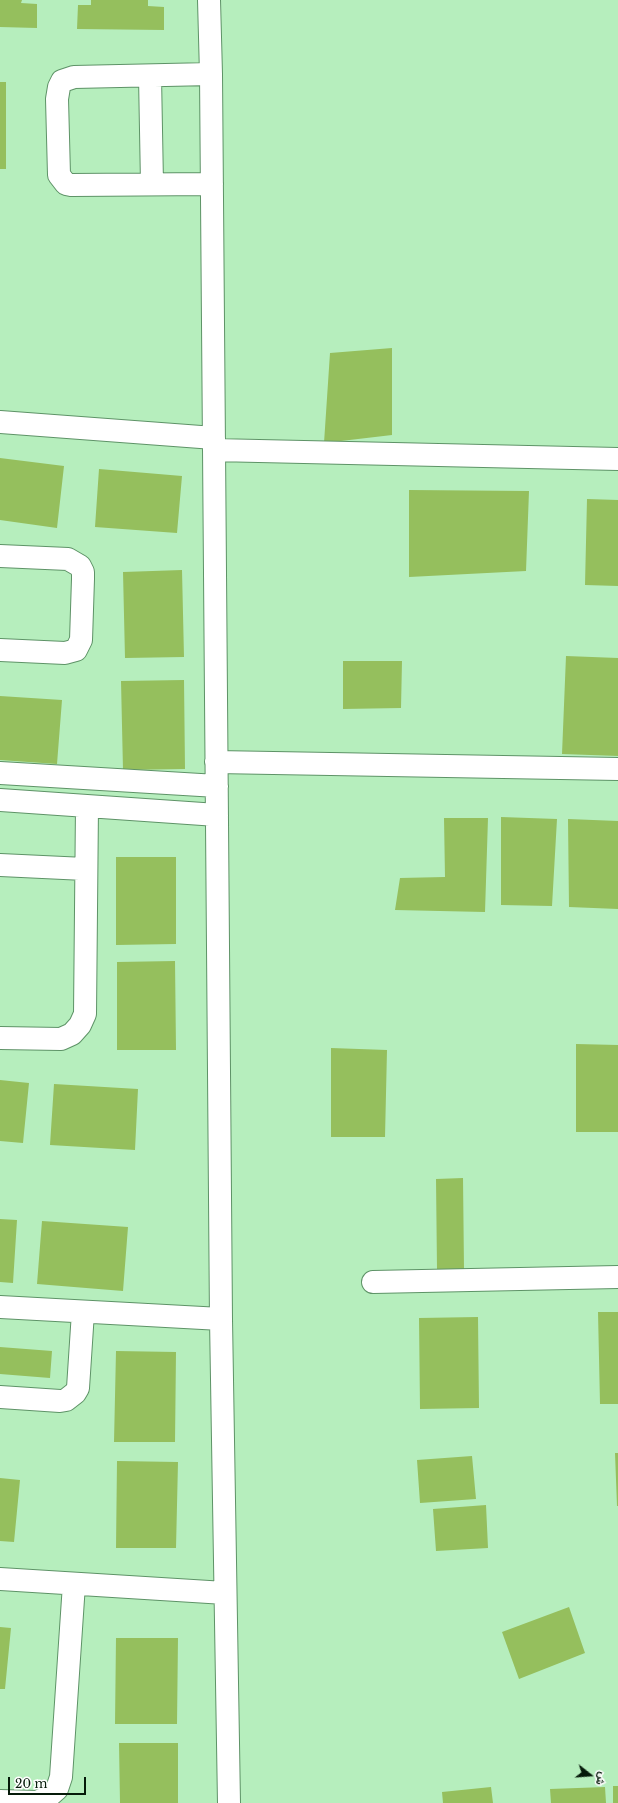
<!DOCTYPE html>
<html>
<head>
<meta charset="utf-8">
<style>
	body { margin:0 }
	#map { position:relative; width:618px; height:1803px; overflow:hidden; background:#b6eebd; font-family:"Libre Baskerville",Vazirmatn,serif }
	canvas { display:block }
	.north { position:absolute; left:570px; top:1755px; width:40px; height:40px; -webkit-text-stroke:3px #fefefe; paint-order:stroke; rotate:107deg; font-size:11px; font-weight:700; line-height:16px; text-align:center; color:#051a09 }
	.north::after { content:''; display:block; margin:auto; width:14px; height:18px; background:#051a09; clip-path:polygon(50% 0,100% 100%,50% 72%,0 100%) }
	.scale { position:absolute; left:8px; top:1777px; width:78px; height:18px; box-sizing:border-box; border:2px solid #051a09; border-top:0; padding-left:5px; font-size:12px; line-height:14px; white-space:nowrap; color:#051a09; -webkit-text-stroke:3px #fefefe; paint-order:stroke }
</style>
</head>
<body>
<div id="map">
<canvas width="618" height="1803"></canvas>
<div class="north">ش</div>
<div class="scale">20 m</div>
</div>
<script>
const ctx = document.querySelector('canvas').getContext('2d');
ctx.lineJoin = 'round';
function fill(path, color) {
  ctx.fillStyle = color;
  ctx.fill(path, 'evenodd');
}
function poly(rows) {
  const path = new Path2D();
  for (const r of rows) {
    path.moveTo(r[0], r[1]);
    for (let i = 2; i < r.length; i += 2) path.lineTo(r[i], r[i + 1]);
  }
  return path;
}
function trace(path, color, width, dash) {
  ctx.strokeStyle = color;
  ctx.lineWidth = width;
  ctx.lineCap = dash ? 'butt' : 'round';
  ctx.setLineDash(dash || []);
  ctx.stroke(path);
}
const building = poly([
	[0,0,22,0,21,3,37,4,37,28,0,27],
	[91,0,148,0,148,6,164,7,164,30,77,29,78,5,91,5],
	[0,82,6,82,6,169,0,169],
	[392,348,392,435,324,443,330,353],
	[0,458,64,466,57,528,0,520],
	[99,469,182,476,177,533,95,527],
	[409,490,529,491,526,571,409,577],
	[587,499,618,500,618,586,585,585],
	[182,570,184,657,125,658,123,572],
	[566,656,618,658,618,756,562,754],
	[343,661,402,661,401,708,343,709],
	[184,680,185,769,123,770,121,681],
	[0,696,62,700,57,764,0,760],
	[501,817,557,819,552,906,501,905],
	[444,818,488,818,485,912,395,910,400,878,445,877],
	[568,819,618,821,618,909,569,907],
	[116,857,176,857,176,944,116,945],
	[175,961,176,1050,117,1050,117,962],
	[576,1044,618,1045,618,1132,576,1132],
	[331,1048,387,1050,385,1137,331,1137],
	[0,1080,29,1083,23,1143,0,1141],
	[54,1084,138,1089,135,1150,50,1145],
	[463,1178,464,1269,437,1269,436,1179],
	[0,1219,17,1220,13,1283,0,1282],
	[42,1221,128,1227,123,1291,37,1284],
	[598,1312,618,1312,618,1404,600,1404],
	[478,1317,479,1408,420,1409,419,1318],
	[0,1347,52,1351,50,1378,0,1374],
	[116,1351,176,1352,175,1442,114,1442],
	[615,1453,618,1453,618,1506,617,1506],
	[472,1456,476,1499,420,1503,417,1460],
	[117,1461,178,1462,176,1548,116,1548],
	[0,1478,20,1480,14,1542,0,1541],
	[486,1505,488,1548,436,1551,433,1509],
	[569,1607,585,1653,519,1679,502,1632],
	[0,1627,11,1628,5,1689,0,1689],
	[116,1638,178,1638,177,1724,115,1724],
	[119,1743,178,1743,178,1803,120,1803],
	[613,1786,618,1786,618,1803,613,1803],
	[491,1787,493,1803,443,1803,442,1792],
	[605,1787,606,1803,551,1803,550,1789]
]);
const minor = poly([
	[209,0,211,74,221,1319,229,1803],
	[211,74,74,77,62,81,59,87,57,99,59,175,66,184,71,185,212,184],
	[150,76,152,184],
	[0,422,214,438],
	[214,450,618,459],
	[0,556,68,559,80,566,83,572,83,579,81,640,76,650,65,653,0,650],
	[216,762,618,769],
	[0,773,217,786],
	[0,800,217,815],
	[0,865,85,869],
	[0,1038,61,1039,72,1034,80,1025,85,1014,87,806],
	[373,1282,618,1277],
	[0,1307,221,1319],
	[0,1397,60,1401,66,1400,75,1393,78,1388,83,1312],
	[0,1579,225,1593],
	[0,1801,37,1802,48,1797,57,1789,61,1777,74,1584]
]);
fill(building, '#95bf5d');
trace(minor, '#5e9367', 24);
trace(minor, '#fff', 22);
</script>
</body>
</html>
